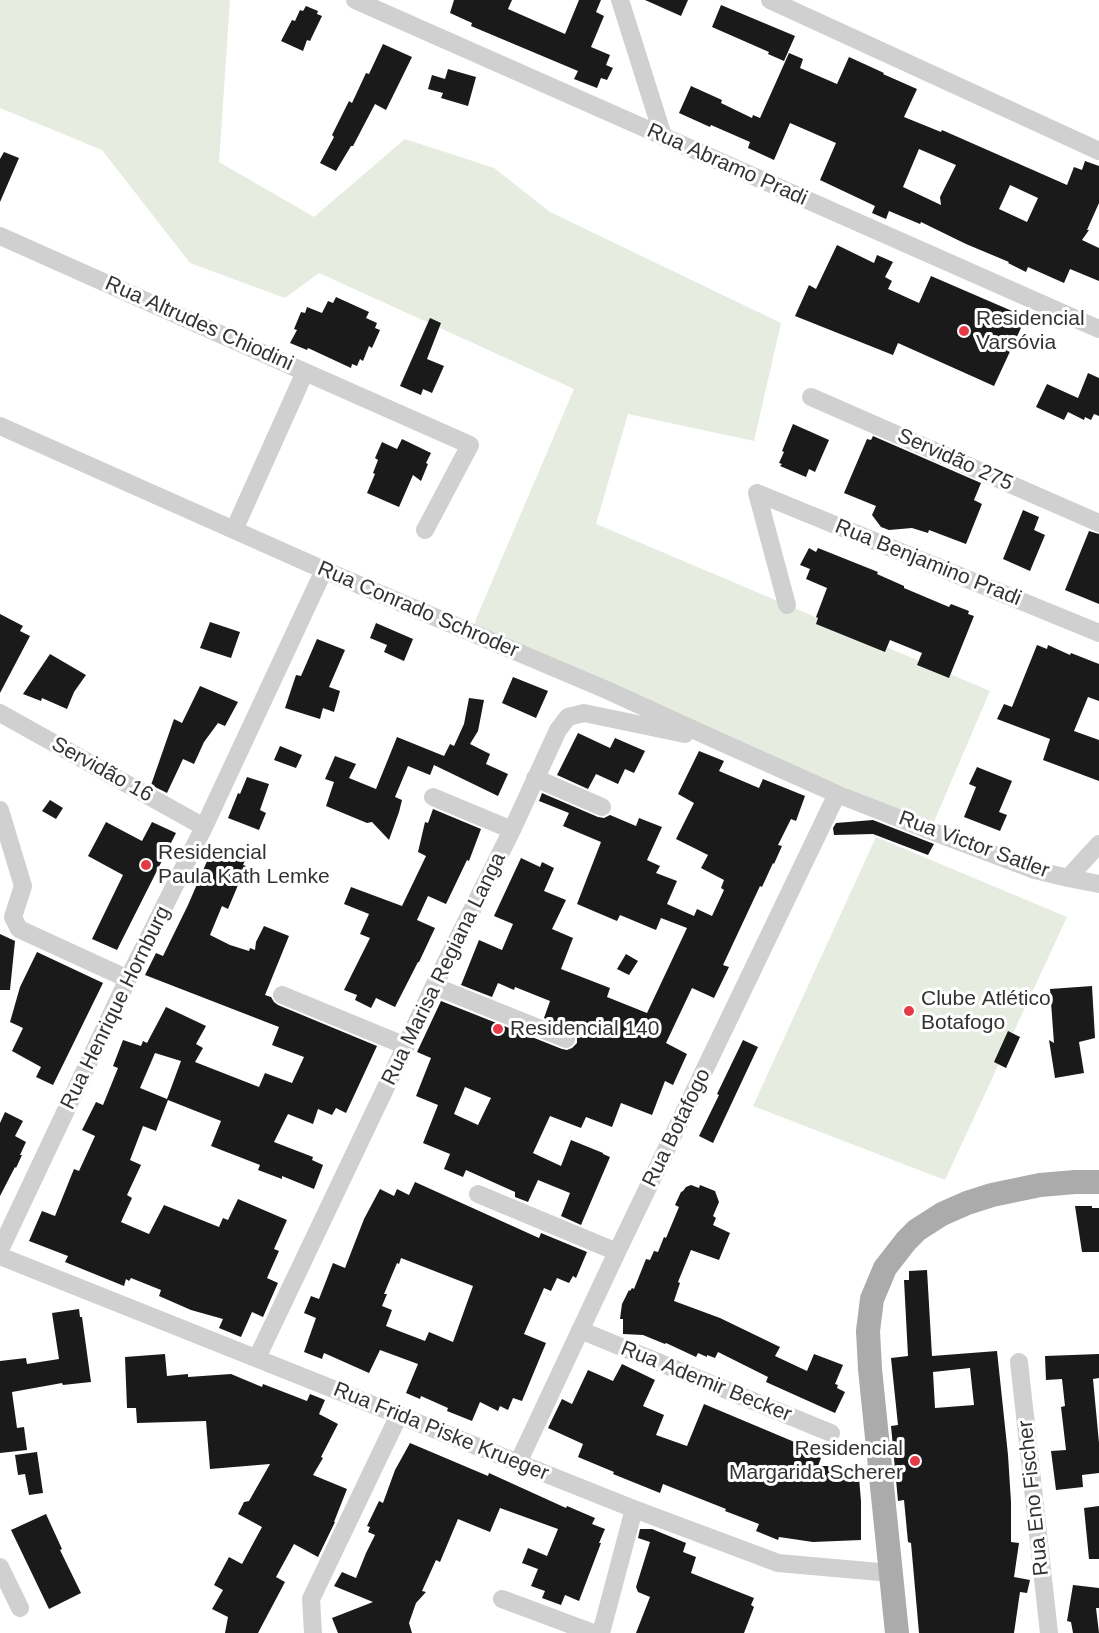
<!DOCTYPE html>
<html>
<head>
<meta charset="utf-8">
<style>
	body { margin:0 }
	canvas { display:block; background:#fff }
</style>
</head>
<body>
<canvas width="1099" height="1633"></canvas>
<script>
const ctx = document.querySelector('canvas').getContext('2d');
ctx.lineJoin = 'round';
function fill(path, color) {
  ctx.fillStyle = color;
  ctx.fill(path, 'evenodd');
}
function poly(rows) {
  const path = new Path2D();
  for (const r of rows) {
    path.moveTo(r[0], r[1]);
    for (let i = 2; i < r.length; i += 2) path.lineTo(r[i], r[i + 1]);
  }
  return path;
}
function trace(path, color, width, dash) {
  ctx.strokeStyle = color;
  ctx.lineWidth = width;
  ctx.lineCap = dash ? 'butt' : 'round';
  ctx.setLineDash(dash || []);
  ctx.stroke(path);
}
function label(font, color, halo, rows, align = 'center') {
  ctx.font = font + ' Helvetica,sans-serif';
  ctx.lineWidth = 6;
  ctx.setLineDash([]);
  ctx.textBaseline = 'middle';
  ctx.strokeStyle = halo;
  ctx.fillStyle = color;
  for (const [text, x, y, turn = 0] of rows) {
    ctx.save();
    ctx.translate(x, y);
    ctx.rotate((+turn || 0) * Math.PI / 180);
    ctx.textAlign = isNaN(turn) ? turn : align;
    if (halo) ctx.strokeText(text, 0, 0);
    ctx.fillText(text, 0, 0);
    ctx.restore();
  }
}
const green = poly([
	[0,0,230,0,219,162,314,217,405,139,494,168,550,212,781,323,754,441,628,414,596,524,990,691,933,824,712,732,474,629,476,619,574,389,319,273,285,298,190,263,102,150,0,108],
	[876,837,1067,917,945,1180,753,1106]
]);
const building = poly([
	[454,0,512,0,508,9,565,34,579,0,601,0,596,12,604,16,591,47,610,55,606,65,613,68,607,80,601,78,597,88,574,79,578,71,471,26,472,23,450,13],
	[645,0,688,0,681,16],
	[721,5,795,36,784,61,768,54,769,52,712,27],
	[306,6,318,11,317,14,322,16,310,41,307,40,303,51,281,41,292,20,295,21,300,10,303,11],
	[383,44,412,57,386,110,375,104,353,146,351,146,336,171,320,163,334,137,332,135,349,101,352,103,366,73,369,74],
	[789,53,803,59,800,68,837,84,849,57,884,73,883,74,917,89,904,117,941,132,942,130,1067,185,1074,167,1082,170,1085,161,1099,166,1099,203,1087,230,1089,230,1082,240,1099,248,1099,281,1070,269,1064,283,1028,267,1026,272,1008,263,1009,262,966,244,921,222,920,224,889,211,886,219,872,213,875,206,820,180,836,143,790,123,774,160,748,148,750,142,711,125,710,127,679,113,691,86,722,100,721,103,752,118,753,115,760,118],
	[919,149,956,165,940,197,941,205,903,187],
	[1010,185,1038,198,1027,222,999,209],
	[448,69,476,77,468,106,441,98,443,93,428,89,432,75,445,79],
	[4,152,19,158,0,202,0,159],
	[837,245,874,263,877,255,893,262,885,277,892,281,888,289,919,303,931,276,1026,317,994,386,898,343,893,355,795,316,809,285,816,289],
	[336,297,369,312,366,318,377,323,375,328,380,330,372,348,369,346,363,361,360,359,357,366,352,364,351,368,308,348,307,350,290,343,297,330,294,329,301,312,305,313,307,307,322,313,328,301,333,303],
	[430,318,441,323,427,359,444,366,432,393,423,389,421,395,400,386],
	[1088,373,1099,378,1099,416,1094,414,1091,420,1085,417,1084,420,1068,412,1064,420,1036,407,1047,384,1078,398],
	[793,424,829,440,815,472,809,469,806,477,780,466,782,464,779,463,784,452,782,451],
	[873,436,981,483,974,500,982,504,966,544,929,530,928,533,912,528,889,530,881,527,872,515,876,506,844,493,867,439,871,440],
	[402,439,431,453,426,463,428,464,421,481,413,475,399,507,367,493,375,474,373,473,378,460,375,458,382,442,397,449],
	[1023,510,1039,517,1034,530,1045,535,1030,571,1003,559],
	[1089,531,1099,534,1099,604,1065,590],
	[809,548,816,552,818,548,878,572,877,574,904,586,904,588,949,607,951,604,969,611,968,614,974,616,949,678,917,665,922,653,890,640,885,652,816,624,818,618,816,617,827,588,806,579,810,569,800,565],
	[0,614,23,626,20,631,30,636,0,693],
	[210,622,240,632,231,658,200,648],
	[376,623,413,639,404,661,384,652,387,645,370,638],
	[317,639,345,650,329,687,340,691,334,712,323,708,320,719,285,708,296,675,301,676],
	[1037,645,1047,649,1048,645,1070,655,1071,653,1099,664,1099,701,1088,697,1074,731,1099,740,1099,781,1043,760,1050,739,997,719,1004,704,1012,707],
	[50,654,86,675,74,692,67,709,42,698,41,701,23,694],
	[513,677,548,691,536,718,502,703],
	[200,686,238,702,225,726,218,723,204,742,194,764,183,759,167,793,151,785,174,719,182,723],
	[469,698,484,700,478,731,470,744,490,754,486,764,508,774,498,796,434,765,430,775,408,766,395,797,402,800,399,812,389,840,372,822,367,823,326,806,334,782,325,779,335,756,356,764,349,778,376,789,397,737,444,756,450,744,454,746,464,724],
	[578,733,610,748,615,738,645,751,634,773,625,769,618,784,596,774,588,789,557,775],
	[280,746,302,755,296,768,274,760],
	[699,751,724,761,719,771,759,788,763,779,805,796,796,821,791,819,778,845,782,846,774,864,773,863,762,887,760,886,723,965,729,967,714,998,692,988,666,1043,687,1054,673,1085,665,1081,652,1115,621,1103,612,1127,586,1117,581,1128,550,1116,533,1153,561,1166,571,1140,603,1153,603,1154,610,1157,581,1225,561,1216,570,1193,538,1180,528,1202,515,1197,515,1192,466,1170,463,1177,444,1169,450,1154,423,1143,438,1105,416,1096,431,1058,417,1052,441,1001,562,1049,567,1050,572,1048,577,1043,577,1037,574,1032,544,1018,550,1001,515,987,514,990,498,983,492,997,461,985,479,940,502,950,513,924,494,916,521,858,540,867,542,862,554,868,544,891,566,900,552,929,573,938,561,969,610,988,607,997,647,1013,687,928,661,918,656,930,620,915,617,921,577,904,601,842,563,826,569,813,539,801,542,793,598,817,604,818,610,815,636,826,639,818,662,827,647,860,660,866,656,873,677,881,667,904,694,916,697,909,712,916,724,890,721,888,724,880,701,868,708,855,676,839,694,803,678,794],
	[465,1087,491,1098,478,1125,454,1114],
	[977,767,1012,781,999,812,1007,815,1000,831,964,817,976,787,969,784],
	[247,777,269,784,260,810,266,813,259,830,228,818,238,793,240,794],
	[50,800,63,808,56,819,42,811],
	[433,809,481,829,469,861,467,860,446,904,428,896,417,920,435,928,419,962,418,962,395,1007,376,998,371,1008,355,1000,357,995,344,990,370,938,360,934,369,914,344,904,351,887,402,906,426,856,418,852,425,822,428,823],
	[873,820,934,844,928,855,873,834,834,835,833,828,836,823],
	[106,822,142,841,152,822,176,833,117,950,92,939,123,875,88,856],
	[211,852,230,859,233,852,246,858,243,865,246,866,228,909,222,906,210,935,230,945,249,951,250,948,255,950,256,942,264,926,289,936,265,995,271,997,274,1002,278,1005,377,1046,346,1113,336,1108,332,1115,318,1109,313,1124,288,1114,274,1142,313,1157,312,1160,323,1165,314,1189,282,1176,282,1179,258,1170,260,1165,211,1146,221,1121,168,1100,156,1131,143,1126,130,1160,141,1165,127,1195,132,1198,121,1222,149,1234,164,1205,219,1227,223,1218,228,1220,238,1199,287,1220,274,1249,279,1251,267,1278,278,1283,263,1317,252,1312,241,1337,219,1328,223,1319,191,1310,159,1296,161,1290,131,1278,129,1281,126,1279,124,1286,65,1262,68,1256,29,1241,42,1211,55,1216,74,1169,79,1171,95,1136,82,1130,96,1102,103,1105,118,1068,113,1066,123,1040,141,1046,143,1041,147,1043,166,1007,206,1026,196,1044,203,1048,195,1062,259,1087,265,1073,292,1083,304,1057,272,1045,279,1027,145,975,156,953,163,956,188,905],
	[155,1053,181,1061,167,1099,140,1088],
	[0,934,15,941,10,990,0,990],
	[37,952,103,983,53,1085,36,1077,41,1067,12,1051,23,1028,10,1022,20,987],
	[626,954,638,961,629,975,617,969],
	[1092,986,1095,1038,1079,1042,1084,1073,1055,1078,1049,1040,1054,1043,1050,989],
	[1008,1031,1020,1037,1006,1068,994,1062],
	[743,1040,758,1047,713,1143,699,1136,719,1095,717,1094],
	[5,1112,23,1121,15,1136,26,1142,20,1155,22,1155,16,1168,15,1167,0,1196,0,1123],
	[415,1182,539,1238,541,1233,587,1252,576,1278,573,1276,569,1283,557,1278,551,1291,544,1288,524,1334,546,1343,522,1401,513,1398,508,1410,500,1406,498,1411,480,1402,472,1421,447,1411,448,1408,421,1396,420,1399,406,1393,418,1364,380,1350,369,1373,324,1353,322,1359,304,1352,316,1318,304,1313,311,1296,319,1299,333,1263,345,1268,364,1219,380,1189,394,1196,397,1189,409,1195],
	[401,1258,473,1286,453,1342,429,1332,425,1341,386,1326,392,1310,382,1306,387,1294,384,1294,397,1263,399,1264],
	[691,1185,699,1188,700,1185,715,1191,719,1202,713,1216,716,1218,713,1225,730,1233,719,1260,691,1250,678,1282,680,1283,674,1301,720,1318,780,1347,775,1356,807,1371,814,1354,843,1365,835,1384,838,1385,837,1388,845,1392,835,1413,766,1382,768,1377,718,1352,715,1358,707,1355,707,1357,698,1353,696,1357,666,1343,665,1344,643,1335,623,1334,623,1319,620,1319,622,1304,629,1290,630,1291,632,1288,634,1289,646,1259,650,1260,654,1251,658,1252,664,1237,666,1238,679,1207,675,1205,681,1192,683,1191,686,1187],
	[1075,1206,1092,1206,1092,1208,1099,1208,1099,1252,1082,1252],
	[927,1270,932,1356,997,1351,1008,1455,1011,1502,1011,1542,1019,1543,1014,1577,1030,1580,1027,1593,1020,1592,1014,1633,919,1633,911,1543,908,1542,904,1500,898,1501,891,1426,898,1425,891,1358,908,1356,904,1280,909,1280,909,1271],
	[970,1368,974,1405,935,1408,933,1372],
	[79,1309,80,1317,82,1317,91,1382,63,1385,62,1383,12,1392,17,1428,24,1427,27,1450,0,1453,0,1361,26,1358,27,1364,59,1359,52,1313],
	[165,1354,167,1376,188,1374,188,1377,231,1374,262,1387,263,1384,307,1401,310,1394,325,1400,319,1414,338,1424,321,1457,323,1458,313,1475,347,1489,334,1522,335,1522,318,1557,294,1544,276,1577,285,1582,258,1633,225,1633,228,1617,212,1609,223,1590,214,1585,229,1557,242,1564,262,1527,238,1514,244,1502,249,1501,270,1464,210,1469,206,1421,137,1423,136,1408,127,1408,125,1357],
	[1099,1354,1099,1378,1093,1379,1099,1443,1099,1473,1082,1475,1083,1487,1056,1490,1051,1451,1066,1450,1061,1407,1065,1406,1062,1379,1046,1380,1045,1356],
	[622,1364,655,1380,643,1406,664,1415,656,1435,687,1446,704,1404,804,1446,804,1448,808,1450,807,1452,821,1458,818,1466,858,1466,861,1501,861,1540,813,1542,779,1537,778,1540,756,1531,759,1524,725,1511,726,1509,663,1484,660,1493,613,1474,614,1472,578,1457,583,1444,548,1428,562,1399,572,1404,588,1370,613,1381],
	[410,1443,488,1476,489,1473,566,1508,567,1506,595,1518,592,1524,605,1529,599,1543,601,1543,579,1601,565,1595,561,1605,542,1598,545,1591,531,1586,538,1569,522,1563,528,1548,547,1556,558,1529,500,1508,490,1532,458,1519,440,1562,436,1560,422,1591,426,1592,416,1603,409,1623,412,1633,338,1633,332,1618,373,1602,334,1586,342,1572,356,1578,366,1553,375,1535,368,1532,370,1527,367,1526,379,1501,383,1503,395,1470],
	[37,1452,43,1493,29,1495,25,1474,18,1475,15,1455],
	[1099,1506,1099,1559,1089,1559,1084,1508],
	[46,1514,62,1549,60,1550,81,1593,49,1609,11,1530],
	[640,1529,652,1529,686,1543,683,1552,696,1557,691,1573,754,1598,751,1605,754,1607,744,1633,636,1633,650,1597,638,1592,636,1587,650,1542,638,1538],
	[1073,1585,1099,1588,1099,1608,1096,1608,1099,1633,1073,1633,1071,1622,1067,1621]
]);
const minor = poly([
	[355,0,1099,329],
	[620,0,663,136],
	[770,0,1099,151],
	[0,236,305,372,234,530],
	[305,372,470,445,425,530],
	[811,397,1099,523],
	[0,426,324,570,609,691,714,739,837,794,931,831,1035,870,1068,878,1099,844],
	[757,493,1099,633],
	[757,493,787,605],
	[0,713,204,827],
	[535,778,602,807],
	[433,797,512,830],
	[0,810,23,886,13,917,19,929,128,979],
	[1068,878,1099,884],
	[434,986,566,1039],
	[282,995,406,1046],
	[478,1194,617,1252],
	[0,1250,128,979,204,827,324,570],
	[0,1256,634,1509,778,1563,891,1573],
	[580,1330,831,1433],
	[257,1358,434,986,512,830,558,730,568,717,584,713,685,734],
	[1019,1362,1049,1633],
	[518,1463,617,1252,837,794],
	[0,1567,20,1608],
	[502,1599,593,1633],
	[313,1633,311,1599,399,1415],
	[601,1633,634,1509]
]);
const major = poly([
	[897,1633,870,1369,868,1331,872,1299,885,1268,906,1241,917,1230,942,1214,967,1203,992,1195,1040,1185,1075,1182,1099,1182]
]);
const markers = [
	[964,331,6,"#e63946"],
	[146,865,6,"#e63946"],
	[909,1011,6,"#e63946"],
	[498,1029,6,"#e63946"],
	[915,1461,6,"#e63946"]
];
const streetNames = [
	["Rua Abramo Pradi",727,165,24],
	["Rua Altrudes Chiodini",199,324,24],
	["Servidão 275",955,460,24],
	["Rua Benjamino Pradi",928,563,22],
	["Rua Conrado Schroder",418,610,23],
	["Servidão 16",102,770,29],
	["Rua Victor Satler",974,845,20],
	["Rua Marisa Regiana Langa",444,969,-64],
	["Rua Henrique Hornburg",116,1008,-64],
	["Rua Botafogo",677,1128,-64],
	["Rua Ademir Becker",706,1382,22],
	["Rua Frida Piske Krueger",441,1432,22],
	["Rua Eno Fischer",1034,1498,-96]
];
const poiNames = [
	["Residencial",976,319],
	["Varsóvia",976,343],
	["Residencial",158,853],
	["Paula Kath Lemke",158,877],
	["Clube Atlético",921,999],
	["Botafogo",921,1023],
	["Residencial 140",510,1029],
	["Residencial",903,1449,"right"],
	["Margarida Scherer",903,1473,"right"]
];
fill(green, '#e6ecdf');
fill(building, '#1a1a1a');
trace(minor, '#d0d0d0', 18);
trace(major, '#ababab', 24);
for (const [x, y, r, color] of markers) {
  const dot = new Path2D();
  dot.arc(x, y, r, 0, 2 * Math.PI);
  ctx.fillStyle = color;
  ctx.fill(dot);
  trace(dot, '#fff', 2);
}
label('21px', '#333', '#fff', streetNames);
label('21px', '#333', '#fff', poiNames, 'left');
</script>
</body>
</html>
